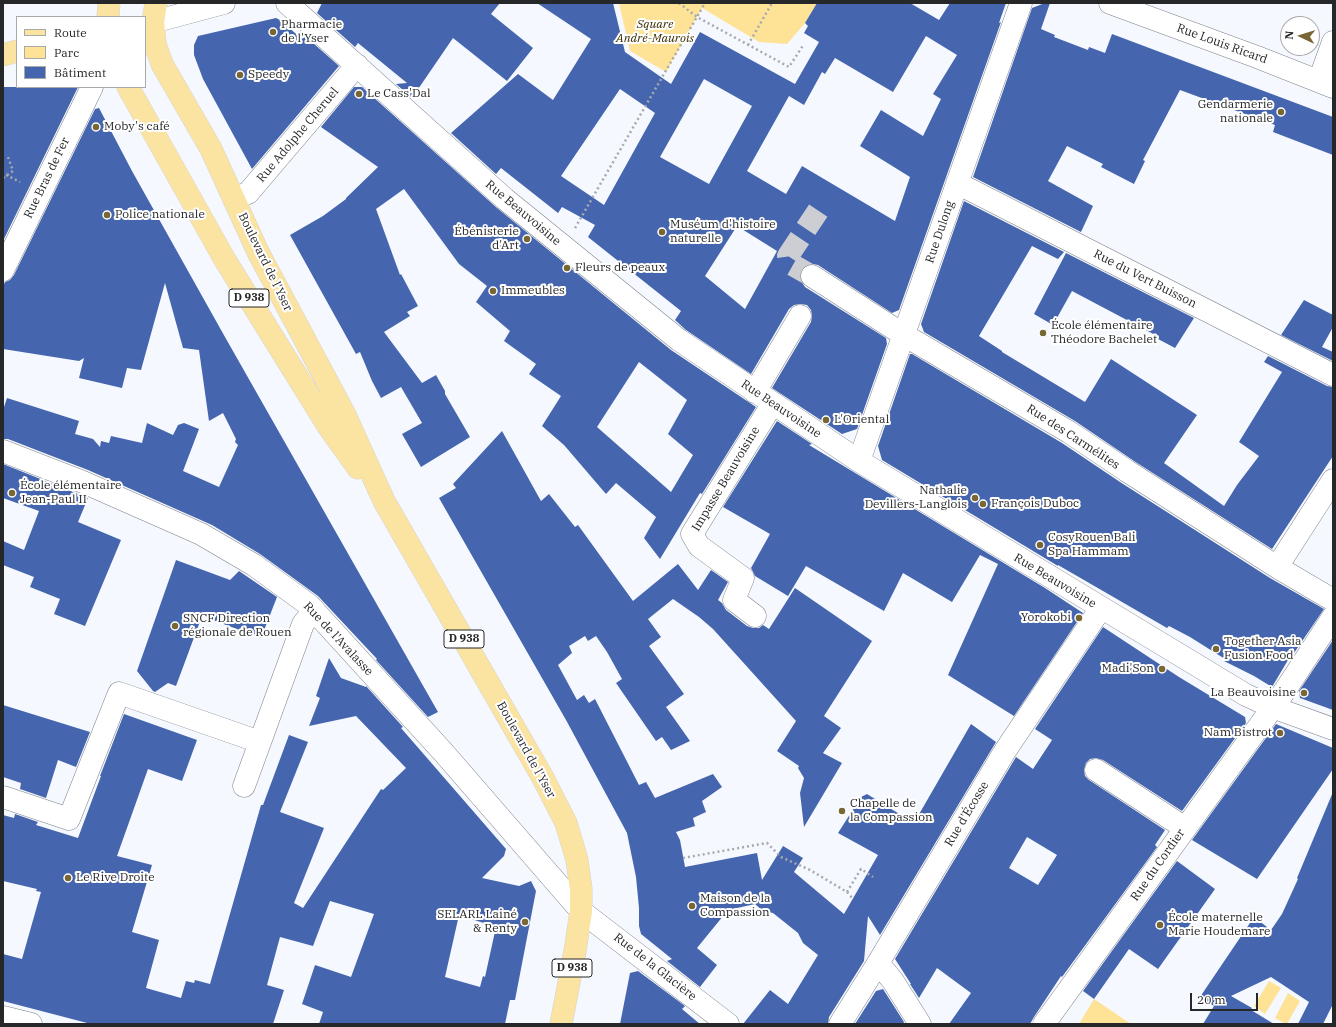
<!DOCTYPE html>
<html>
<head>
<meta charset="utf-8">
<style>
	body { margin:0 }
	#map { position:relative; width:1336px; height:1027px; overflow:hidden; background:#f5f8fe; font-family:"IBM Plex Serif",serif }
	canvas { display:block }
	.frame { position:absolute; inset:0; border:4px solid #262729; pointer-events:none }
	.legend { position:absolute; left:16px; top:16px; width:130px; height:72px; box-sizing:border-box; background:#fff; border:1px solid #a8a9a9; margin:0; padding:5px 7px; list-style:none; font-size:12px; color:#262729 }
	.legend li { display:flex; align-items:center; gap:8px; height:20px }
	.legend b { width:20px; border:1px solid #a8a9a9 }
	.north { position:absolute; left:1280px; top:16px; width:40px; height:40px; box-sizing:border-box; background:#fff; border:1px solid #a8a9a9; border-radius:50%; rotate:274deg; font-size:11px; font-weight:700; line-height:16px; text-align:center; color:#262729 }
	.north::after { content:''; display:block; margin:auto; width:14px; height:18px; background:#786634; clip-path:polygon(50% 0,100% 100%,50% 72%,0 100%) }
	.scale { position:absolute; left:1190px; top:993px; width:68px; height:18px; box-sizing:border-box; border:2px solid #262729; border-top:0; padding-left:5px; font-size:12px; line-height:14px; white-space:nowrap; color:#262729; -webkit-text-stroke:3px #fff; paint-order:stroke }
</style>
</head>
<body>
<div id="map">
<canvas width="1336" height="1027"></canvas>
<div class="frame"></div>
<ul class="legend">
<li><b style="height:5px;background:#fbe3a2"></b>Route</li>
<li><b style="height:11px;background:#fee295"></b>Parc</li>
<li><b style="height:11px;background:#4566ae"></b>Bâtiment</li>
</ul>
<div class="north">N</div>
<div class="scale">20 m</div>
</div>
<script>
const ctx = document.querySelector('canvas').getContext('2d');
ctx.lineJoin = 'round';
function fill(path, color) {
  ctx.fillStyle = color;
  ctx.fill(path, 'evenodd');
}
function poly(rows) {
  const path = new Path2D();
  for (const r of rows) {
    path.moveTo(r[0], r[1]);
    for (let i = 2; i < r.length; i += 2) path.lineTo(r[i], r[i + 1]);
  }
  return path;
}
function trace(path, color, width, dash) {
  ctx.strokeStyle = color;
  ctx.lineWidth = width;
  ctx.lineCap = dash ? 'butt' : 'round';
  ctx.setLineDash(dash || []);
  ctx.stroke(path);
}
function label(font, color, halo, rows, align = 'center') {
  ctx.font = font + ' "IBM Plex Serif",serif';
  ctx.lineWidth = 4;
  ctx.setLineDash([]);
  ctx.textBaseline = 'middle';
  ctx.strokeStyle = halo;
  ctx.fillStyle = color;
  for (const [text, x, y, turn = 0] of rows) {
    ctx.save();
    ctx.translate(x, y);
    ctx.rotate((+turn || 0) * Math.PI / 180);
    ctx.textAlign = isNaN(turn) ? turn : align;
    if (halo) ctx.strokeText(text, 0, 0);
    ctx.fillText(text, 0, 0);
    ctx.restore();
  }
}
const green = poly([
	[619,3,817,3,805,23,787,44,759,42,702,8,666,72,630,51],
	[1269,981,1281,988,1265,1014,1254,1006],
	[1288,993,1300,1001,1287,1024,1286,1024,1275,1018],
	[1094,999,1131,1024,1079,1024]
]);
const building = poly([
	[322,3,500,3,491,14,533,48,507,81,453,38,412,98,396,84,407,83,358,43,355,47,317,13],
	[537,3,613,3,625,52,671,84,700,32,795,84,819,42,804,33,808,26,805,23,817,3,910,3,939,20,950,3,1006,3,999,23,1001,22,899,310,892,313,818,265,813,264,807,265,801,270,800,275,801,281,805,287,886,338,887,344,857,429,842,434,772,388,811,322,812,316,811,310,807,305,800,304,794,305,789,309,751,374,686,330,675,320,681,311,588,237,595,225,562,207,558,213,501,168,496,174,451,133,518,74,553,100,591,39],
	[926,36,957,55,933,94,941,99,923,136,881,110,860,146,910,177,895,221,802,166,786,194,747,171,789,96,804,105,822,72,825,74,835,58,893,92],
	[704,79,752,106,709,184,660,157],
	[620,89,655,113,604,205,561,176],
	[737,226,777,251,745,309,705,276],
	[1045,3,1050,3,1041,29,1055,35,1054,37,1088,50,1089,47,1105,53,1112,34,1333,117,1333,155,1273,132,1275,125,1180,90,1143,160,1145,161,1134,184,1101,167,1103,164,1067,146,1048,181,1093,206,1081,232,973,177,1032,8],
	[276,18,280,20,302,39,304,35,339,66,252,169,203,79,194,55,194,45,198,36],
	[3,87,78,87,3,241],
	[354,87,362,87,497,208,671,350,756,407,702,494,700,493,660,559,644,538,656,517,616,483,606,494,564,445,542,426,561,396,529,374,536,364,504,341,510,331,476,302,487,286,459,264,404,189,376,209,400,275,401,274,418,306,407,312,410,316,384,332,422,383,436,375,445,391,445,394,470,437,421,467,402,434,422,423,401,387,381,398,372,381,360,352,356,354,290,235,323,216,346,199,346,198,378,167,321,127],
	[639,362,687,400,668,434,693,455,671,492,597,427],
	[99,108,132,171,225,337,438,712,428,717,376,660,377,659,318,596,260,554,212,525,88,470,8,439,3,439,3,410,7,398,79,421,75,434,93,439,100,447,101,441,109,443,111,436,142,443,147,423,173,435,178,425,184,423,199,429,183,471,219,487,238,445,235,442,236,439,223,413,209,421,199,350,183,348,165,283,141,370,127,368,122,388,79,378,84,358,79,361,3,349,3,286,5,282,10,280,14,275,95,109],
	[964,201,1064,252,1058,259,1032,246,979,336,1002,351,1002,352,1085,402,1111,359,1197,415,1164,463,1224,506,1237,485,1259,456,1239,442,1282,372,1264,362,1268,356,1327,386,1333,387,1333,456,1272,549,1134,461,1075,421,924,332,921,324],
	[1066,253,1194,318,1175,348,1158,339,1159,337,1072,291,1053,325,1034,314],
	[1304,300,1333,315,1333,327,1322,347,1333,352,1333,361,1281,335],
	[910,354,912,354,1062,443,1120,482,1270,578,1324,609,1294,653,1294,650,1272,687,1254,676,1224,661,1225,659,1190,637,1169,626,1167,628,1058,565,1058,566,882,460,878,446],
	[777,421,812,444,809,445,1045,588,1083,613,1014,716,948,675,998,564,980,555,952,602,903,573,884,611,806,566,788,596,755,576,751,568,770,534,723,507],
	[502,431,541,501,549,494,575,527,578,525,633,601,678,564,698,590,711,570,728,582,718,600,722,603,726,610,747,626,753,628,759,628,763,625,769,629,795,588,872,641,824,716,841,728,823,753,842,763,804,827,800,793,804,778,798,768,799,766,777,751,796,721,713,629,699,617,673,599,648,619,661,637,649,646,684,694,666,707,690,741,671,750,662,737,656,741,616,683,622,679,607,652,596,636,588,641,585,636,569,646,572,653,558,665,577,700,584,695,589,703,595,699,639,785,646,782,655,798,713,774,722,787,702,801,706,812,693,818,695,826,676,832,680,840,685,867,757,853,762,880,783,846,803,858,794,872,844,914,878,855,838,833,861,797,867,794,914,823,971,724,996,742,880,935,868,916,864,961,829,1017,828,1024,743,1024,770,990,788,1004,818,955,803,943,798,933,773,913,763,911,755,904,728,910,697,948,717,965,700,987,667,961,672,959,641,934,639,926,639,908,636,877,627,833,566,720,439,498,456,488,453,484],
	[3,464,88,498,78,522,121,540,85,626,54,614,60,599,30,587,34,577,3,565,3,541,24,550,39,511,3,498],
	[176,560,230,580,239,571,277,597,261,638,202,616,176,686,168,683,155,692,153,691,137,671],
	[1103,627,1179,677,1245,717,1246,723,1182,811,1103,760,1096,758,1090,759,1086,763,1084,770,1085,776,1089,780,1165,830,1155,845,1157,847,1062,977,1061,976,1034,1017,1030,1024,949,1024,971,993,937,968,919,998,910,984,911,984,895,959,1016,757,1033,769,1052,740,1035,729],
	[1027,837,1057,855,1038,885,1009,868],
	[1333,640,1333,710,1300,698,1299,691],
	[329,658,341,678,366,687,366,686,403,727,401,728,506,849,504,856,482,878,519,886,531,881,536,891,515,1000,510,1000,505,1024,319,1024,323,1012,302,1004,315,965,351,977,374,914,330,901,313,946,280,937,267,985,284,990,273,1024,91,1024,3,1001,3,954,22,959,41,892,36,891,37,889,3,881,3,815,14,818,15,814,38,822,36,825,78,838,101,776,100,776,124,714,197,740,182,781,148,769,117,856,152,865,132,932,159,940,146,988,181,998,186,981,194,983,195,980,210,984,261,805,263,805,289,735,308,742,280,812,324,828,294,903,303,908,381,789,383,790,406,768,356,716,309,726,320,698,316,696],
	[459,915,496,927,485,977,483,976,480,987,445,977],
	[3,705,90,732,76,767,58,760,46,798,20,789,21,783,3,777],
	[1276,724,1333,748,1333,769,1257,879,1192,840],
	[1333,792,1333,1004,1323,1024,1298,1024,1309,1002,1271,977,1231,996,1252,1008,1251,1010,1274,1024,1203,1024,1214,1006,1200,997,1254,917,1271,930,1282,914,1298,879,1297,878],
	[1177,861,1215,889,1158,969,1129,949,1094,999,1083,991],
	[638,971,685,1006,682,1009,700,1024,620,1024,630,973],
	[883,989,904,1022,903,1024,855,1024,876,991]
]);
const minorTunnel = poly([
	[812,276,789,263,788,256,824,202]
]);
const path = poly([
	[679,3,697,17,789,67,804,44],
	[748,45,772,3],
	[6,175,20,182],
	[3,178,13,171,8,157],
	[575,228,705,3],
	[683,858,767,843,781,857,810,870,847,892,853,899],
	[847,892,861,869,873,877]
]);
const minor = poly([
	[287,3,505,199,679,340,859,461,1246,695,1272,707,1333,729],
	[1110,3,1257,57,1333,87],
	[153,22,224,3],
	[1319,81,1333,42],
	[957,183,1333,375],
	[234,198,248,193,357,65],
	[3,270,92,87],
	[812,276,904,335,1069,432,1127,471,1277,567,1333,600],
	[755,392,800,316],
	[3,451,83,482,201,534,254,565,309,605,444,753,581,911,728,1024],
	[859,461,1021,3],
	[1277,567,1333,480],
	[755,616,734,600,743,578,699,546,692,534,773,403],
	[1096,770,1185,828],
	[244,786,303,624,314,610],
	[3,797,69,819,119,693,260,742],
	[878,963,893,981,920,1024],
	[3,1017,31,1024],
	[840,1024,878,963,1005,751,1101,608],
	[1044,1024,1286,689,1333,617]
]);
const major = poly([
	[156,3,153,22,155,44,162,64,211,149,258,252,345,415,384,501,543,778,566,823,577,860,581,889,581,911,575,951,561,1024],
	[108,17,109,3],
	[3,55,17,51],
	[128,87,225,260,328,426,358,468]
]);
const markers = [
	[273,32,4,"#786634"],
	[240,75,4,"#786634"],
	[359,94,4,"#786634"],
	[1281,112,4,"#786634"],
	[96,127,4,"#786634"],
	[107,215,4,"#786634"],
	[662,232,4,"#786634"],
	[527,239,4,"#786634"],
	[567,268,4,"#786634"],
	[493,291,4,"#786634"],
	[1043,333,4,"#786634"],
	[826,420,4,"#786634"],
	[12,493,4,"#786634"],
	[975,498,4,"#786634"],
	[983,504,4,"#786634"],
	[1040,545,4,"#786634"],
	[1079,618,4,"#786634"],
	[175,626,4,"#786634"],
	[1216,649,4,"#786634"],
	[1162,669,4,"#786634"],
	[1304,693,4,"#786634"],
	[1280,733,4,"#786634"],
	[842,811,4,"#786634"],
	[68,878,4,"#786634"],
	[692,906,4,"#786634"],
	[525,922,4,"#786634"],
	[1160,925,4,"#786634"]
];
const shields = [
	[249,298,40],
	[464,639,40],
	[572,968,40]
];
const shieldNames = [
	["D 938",249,298],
	["D 938",464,639],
	["D 938",572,968]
];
const poiNames = [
	["Pharmacie",281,25],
	["de l'Yser",281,39],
	["Speedy",248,75],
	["Le Cass'Dal",367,94],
	["Gendarmerie",1273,105,"right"],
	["nationale",1273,119,"right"],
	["Moby's café",104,127],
	["Police nationale",115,215],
	["Muséum d'histoire",670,225],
	["naturelle",670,239],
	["Ébénisterie",519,232,"right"],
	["d'Art",519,246,"right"],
	["Fleurs de peaux",575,268],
	["Immeubles",501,291],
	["École élémentaire",1051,326],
	["Théodore Bachelet",1051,340],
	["L'Oriental",834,420],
	["École élémentaire",20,486],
	["Jean-Paul II",20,500],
	["Nathalie",967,491,"right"],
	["Devillers-Langlois",967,505,"right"],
	["François Duboc",991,504],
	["CosyRouen Bali",1048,538],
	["Spa Hammam",1048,552],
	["Yorokobi",1071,618,"right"],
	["SNCF Direction",183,619],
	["régionale de Rouen",183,633],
	["Together Asia",1224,642],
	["Fusion Food",1224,656],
	["Madi'Son",1154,669,"right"],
	["La Beauvoisine",1296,693,"right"],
	["Nam Bistrot",1272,733,"right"],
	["Chapelle de",850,804],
	["la Compassion",850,818],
	["Le Rive Droite",76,878],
	["Maison de la",700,899],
	["Compassion",700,913],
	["SELARL Lainé",517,915,"right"],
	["& Renty",517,929,"right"],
	["École maternelle",1168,918],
	["Marie Houdemare",1168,932]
];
const parkNames = [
	["Square",655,25],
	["André-Maurois",655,39]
];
const streetNames = [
	["Rue Louis Ricard",1222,44,20],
	["Rue Adolphe Cheruel",298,135,-50],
	["Rue Bras de Fer",47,178,-64],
	["Rue Beauvoisine",523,213,40],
	["Rue Dulong",940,232,-71],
	["Boulevard de l'Yser",265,262,64],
	["Rue du Vert Buisson",1145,279,27],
	["Rue Beauvoisine",781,409,34],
	["Rue des Carmélites",1073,437,33],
	["Impasse Beauvoisine",726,479,-59],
	["Rue Beauvoisine",1055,581,31],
	["Rue de l'Avalasse",338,639,47],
	["Boulevard de l'Yser",526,750,61],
	["Rue d'Écosse",967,814,-59],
	["Rue du Cordier",1158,865,-55],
	["Rue de la Glacière",655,967,38]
];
fill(green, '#fee295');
fill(building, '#4566ae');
trace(minorTunnel, '#ccced3', 22, [22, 11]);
trace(minor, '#7f8287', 23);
trace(major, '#d4d4d4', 23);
trace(path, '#a7a9ae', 2.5, [2, 3]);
trace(minor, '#fff', 22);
trace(major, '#fbe3a2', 22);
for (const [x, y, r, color] of markers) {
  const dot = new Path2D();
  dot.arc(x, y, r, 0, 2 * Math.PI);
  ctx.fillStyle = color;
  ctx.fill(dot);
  trace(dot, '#fff', 1.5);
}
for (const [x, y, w] of shields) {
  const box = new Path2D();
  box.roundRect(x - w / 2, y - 9, w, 18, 3);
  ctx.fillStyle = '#fff';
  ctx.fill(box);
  trace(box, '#262729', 1);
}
label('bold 11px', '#262729', null, shieldNames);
label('12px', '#262729', '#fff', poiNames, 'left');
label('italic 12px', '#3a2d02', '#fff', parkNames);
label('12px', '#262729', '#fff', streetNames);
</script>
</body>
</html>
